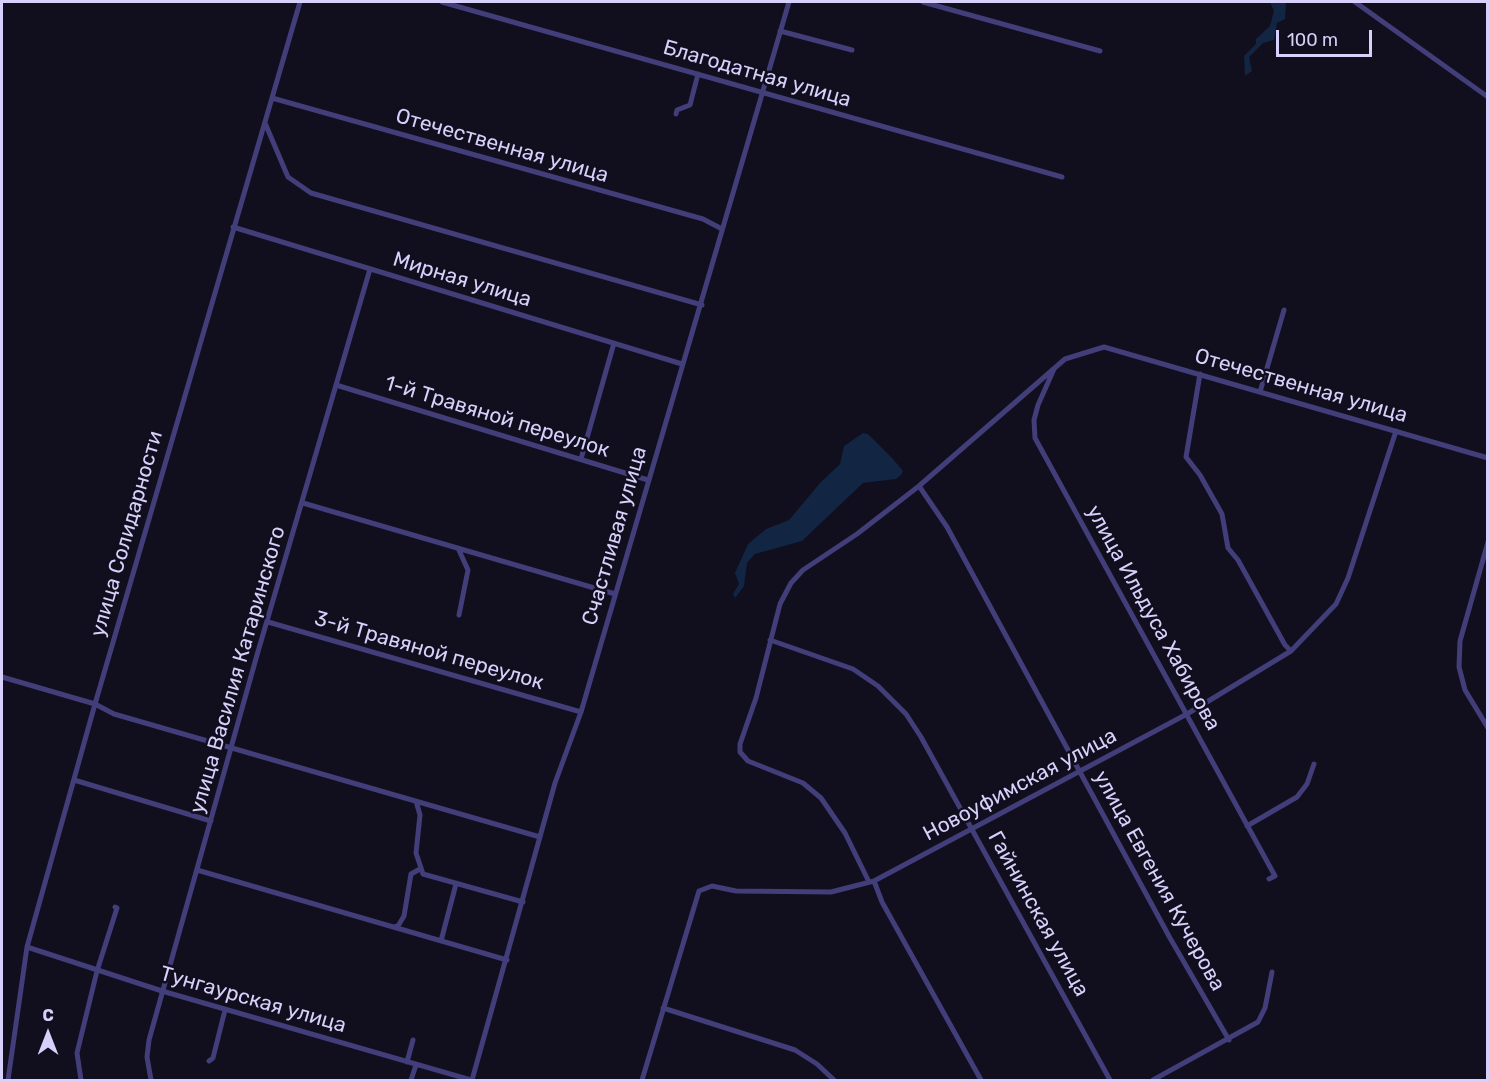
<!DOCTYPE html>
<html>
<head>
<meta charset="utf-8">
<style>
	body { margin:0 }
	#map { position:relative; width:1489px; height:1082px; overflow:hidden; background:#110e1e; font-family:Rubik,sans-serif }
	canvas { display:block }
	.frame { position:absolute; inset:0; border:3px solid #d6d0fb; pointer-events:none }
	.north { position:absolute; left:18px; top:1004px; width:60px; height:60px; -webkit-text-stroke:4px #110e1e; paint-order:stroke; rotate:0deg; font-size:16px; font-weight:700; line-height:24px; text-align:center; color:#d6d0fb }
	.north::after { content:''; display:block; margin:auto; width:21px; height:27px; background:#d6d0fb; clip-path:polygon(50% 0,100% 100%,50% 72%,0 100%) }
	.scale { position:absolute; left:1276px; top:30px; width:96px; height:27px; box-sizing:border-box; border:3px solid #d6d0fb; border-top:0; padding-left:8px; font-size:18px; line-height:21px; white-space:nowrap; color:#d6d0fb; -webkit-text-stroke:4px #110e1e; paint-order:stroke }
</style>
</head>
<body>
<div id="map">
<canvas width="1489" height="1082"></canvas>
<div class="frame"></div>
<div class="north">С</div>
<div class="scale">100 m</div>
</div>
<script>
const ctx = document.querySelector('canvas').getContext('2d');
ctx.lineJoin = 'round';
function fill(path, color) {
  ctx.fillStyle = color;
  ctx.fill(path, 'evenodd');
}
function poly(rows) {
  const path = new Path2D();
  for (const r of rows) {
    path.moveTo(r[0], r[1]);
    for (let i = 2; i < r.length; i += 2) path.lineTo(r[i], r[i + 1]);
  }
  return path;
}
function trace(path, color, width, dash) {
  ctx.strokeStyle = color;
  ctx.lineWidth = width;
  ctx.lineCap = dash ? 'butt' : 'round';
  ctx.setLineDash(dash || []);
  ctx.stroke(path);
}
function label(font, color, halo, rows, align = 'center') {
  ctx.font = font + ' Rubik,sans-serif';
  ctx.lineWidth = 5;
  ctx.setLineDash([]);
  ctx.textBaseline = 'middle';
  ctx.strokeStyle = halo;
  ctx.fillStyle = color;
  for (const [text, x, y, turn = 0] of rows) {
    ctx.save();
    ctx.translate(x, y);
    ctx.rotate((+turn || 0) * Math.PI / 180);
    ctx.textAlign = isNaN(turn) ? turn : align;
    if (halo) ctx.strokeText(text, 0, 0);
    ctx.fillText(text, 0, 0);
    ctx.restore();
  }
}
const water = poly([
	[1270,2,1286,2,1285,19,1277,23,1274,40,1263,43,1249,57,1252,71,1245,76,1244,56,1256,44,1256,39,1270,26,1274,11],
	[863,433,868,434,893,459,903,471,901,475,896,479,863,483,802,541,755,554,747,563,744,586,735,598,733,594,739,584,735,573,748,544,766,529,789,520,820,483,840,464,844,446]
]);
const minor = poly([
	[442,2,1062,177],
	[923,2,1100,51],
	[1355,2,1488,97],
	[780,31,852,50],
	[272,98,703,219,722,229],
	[676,114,677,110,690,105,698,74],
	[265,123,288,177,311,193,702,305],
	[233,227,682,364],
	[1054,369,1038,405,1034,420,1035,438,1275,876,1269,879],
	[1200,374,1186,457,1200,475,1222,514,1228,548,1238,560,1285,645,1291,651],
	[336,385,648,480],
	[1260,392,1284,310],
	[581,459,614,343],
	[919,486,947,527,1170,938,1229,1040],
	[303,503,615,594],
	[1488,542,1460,641,1459,667,1465,690,1488,728],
	[458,548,468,570,459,615],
	[268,622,581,712],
	[770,640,853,669,878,686,906,714,921,737,1110,1080],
	[2,677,95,704,114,714,540,837],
	[74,780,211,821],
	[416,801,420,815,416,853,423,874,523,902],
	[1247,826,1297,797,1307,784,1314,764],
	[197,870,507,960],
	[874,881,882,902,981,1080],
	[869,882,845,833,821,798,803,783,748,761,740,752,740,744,756,698,780,604,791,583,803,570,857,534,919,486,1065,359,1104,347,1488,458],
	[394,927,398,926,404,916,411,874,420,869],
	[441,941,456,884],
	[27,947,162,991,471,1080],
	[663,1008,795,1050,817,1064,834,1080],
	[209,1061,213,1058,225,1010],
	[407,1062,413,1040],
	[8,1080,27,947,95,704,300,2],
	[81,1080,77,1053,97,971,117,908,115,907],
	[151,1080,147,1057,149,1040,257,655,370,269],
	[411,1080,416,1065],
	[472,1080,555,783,581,712,789,2],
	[642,1080,699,891,712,886,736,891,831,892,874,881,1187,714,1291,651,1336,604,1348,578,1396,431],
	[1153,1080,1258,1022,1265,1008,1272,972]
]);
const streetNames = [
	["Благодатная улица",757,74,16],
	["Отечественная улица",502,146,16],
	["Мирная улица",462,280,17],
	["Отечественная улица",1301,386,16],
	["1-й Травяной переулок",497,417,17],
	["улица Солидарности",127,534,-74],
	["Счастливая улица",615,536,-74],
	["улица Ильдуса Хабирова",1153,618,61],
	["3-й Травяной переулок",429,651,16],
	["улица Василия Катаринского",238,670,-74],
	["Новоуфимская улица",1020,785,-28],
	["улица Евгения Кучерова",1159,881,61],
	["Гайнинская улица",1038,914,61],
	["Тунгаурская улица",253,1000,16]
];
fill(water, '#122543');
trace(minor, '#413e79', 5);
label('21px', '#d6d0fb', '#110e1e', streetNames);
</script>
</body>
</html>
